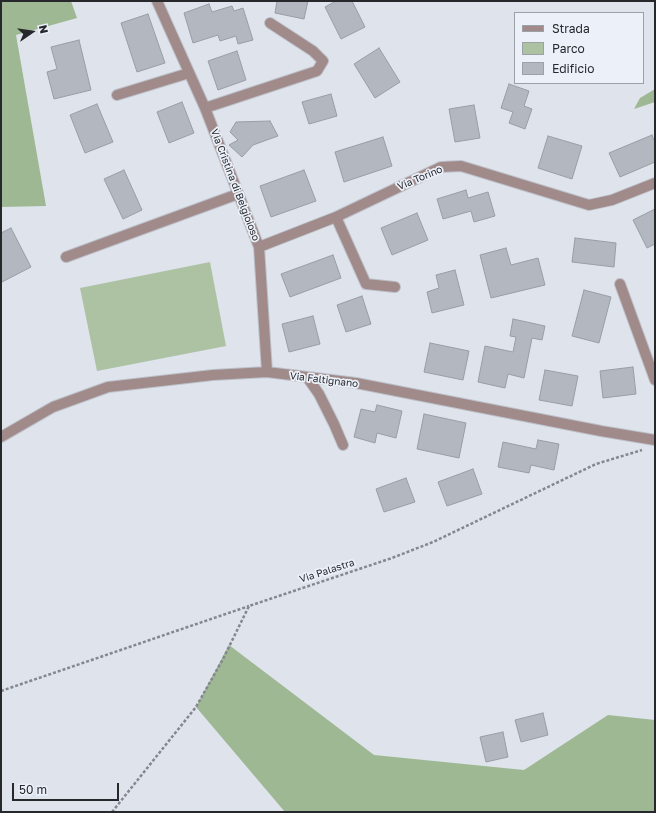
<!DOCTYPE html>
<html>
<head>
<meta charset="utf-8">
<style>
	body { margin:0 }
	#map { position:relative; width:656px; height:813px; overflow:hidden; background:#dee3ec; font-family:"Golos Text",sans-serif }
	canvas { display:block }
	.frame { position:absolute; inset:0; border:2px solid #26282b; pointer-events:none }
	.legend { position:absolute; left:514px; top:12px; width:130px; height:72px; box-sizing:border-box; background:#ebf0f9; border:1px solid #9ca0a7; margin:0; padding:5px 7px; list-style:none; font-size:12px; color:#26282b }
	.legend li { display:flex; align-items:center; gap:8px; height:20px }
	.legend b { width:20px; border:1px solid #9ca0a7 }
	.north { position:absolute; left:12px; top:12px; width:40px; height:40px; -webkit-text-stroke:3px #ebf0f9; paint-order:stroke; rotate:77deg; font-size:11px; font-weight:700; line-height:16px; text-align:center; color:#26282b }
	.north::after { content:''; display:block; margin:auto; width:14px; height:18px; background:#26282b; clip-path:polygon(50% 0,100% 100%,50% 72%,0 100%) }
	.scale { position:absolute; left:12px; top:783px; width:107px; height:18px; box-sizing:border-box; border:2px solid #26282b; border-top:0; padding-left:5px; font-size:12px; line-height:14px; white-space:nowrap; color:#26282b; -webkit-text-stroke:3px #ebf0f9; paint-order:stroke }
</style>
</head>
<body>
<div id="map">
<canvas width="656" height="813"></canvas>
<div class="frame"></div>
<ul class="legend">
<li><b style="height:5px;background:#a08a8a"></b>Strada</li>
<li><b style="height:11px;background:#acc2a3"></b>Parco</li>
<li><b style="height:11px;background:#b3b8c0"></b>Edificio</li>
</ul>
<div class="north">N</div>
<div class="scale">50 m</div>
</div>
<script>
const ctx = document.querySelector('canvas').getContext('2d');
ctx.lineJoin = 'round';
function fill(path, color) {
  ctx.fillStyle = color;
  ctx.fill(path, 'evenodd');
}
function poly(rows) {
  const path = new Path2D();
  for (const r of rows) {
    path.moveTo(r[0], r[1]);
    for (let i = 2; i < r.length; i += 2) path.lineTo(r[i], r[i + 1]);
  }
  return path;
}
function trace(path, color, width, dash) {
  ctx.strokeStyle = color;
  ctx.lineWidth = width;
  ctx.lineCap = dash ? 'butt' : 'round';
  ctx.setLineDash(dash || []);
  ctx.stroke(path);
}
function label(font, color, halo, rows, align = 'center') {
  ctx.font = font + ' "Golos Text",sans-serif';
  ctx.lineWidth = 3.5;
  ctx.setLineDash([]);
  ctx.textBaseline = 'middle';
  ctx.strokeStyle = halo;
  ctx.fillStyle = color;
  for (const [text, x, y, turn = 0] of rows) {
    ctx.save();
    ctx.translate(x, y);
    ctx.rotate((+turn || 0) * Math.PI / 180);
    ctx.textAlign = isNaN(turn) ? turn : align;
    if (halo) ctx.strokeText(text, 0, 0);
    ctx.fillText(text, 0, 0);
    ctx.restore();
  }
}
const green = poly([
	[210,262,226,346,97,371,80,288]
]);
const forest = poly([
	[1,1,71,1,77,18,16,35,46,206,1,207],
	[655,89,655,102,634,109,640,98],
	[229,645,374,755,524,770,608,715,655,720,655,812,285,812,196,707]
]);
const building = poly([
	[277,1,308,1,304,19,275,13,277,1],
	[336,1,352,1,365,27,341,39,325,7,336,1],
	[209,4,212,12,232,6,234,11,243,8,253,40,238,44,236,36,220,41,218,35,193,43,184,13,209,4],
	[148,14,165,63,137,72,121,23,148,14],
	[79,40,91,90,54,99,47,72,57,69,51,47,79,40],
	[379,48,400,82,375,98,354,64,379,48],
	[237,51,246,80,218,90,208,61,237,51],
	[509,84,529,91,524,106,532,109,525,129,509,123,513,112,501,108,509,84],
	[331,94,337,116,309,124,302,102,331,94],
	[182,102,194,133,169,143,157,112,182,102],
	[97,104,113,142,85,153,70,115,97,104],
	[474,105,480,138,455,142,449,109,474,105],
	[270,121,278,136,253,145,242,157,229,145,238,140,230,132,236,122,270,121],
	[652,135,655,143,655,162,620,177,609,153,652,135],
	[548,136,582,146,572,179,538,168,548,136],
	[383,137,392,166,344,182,335,152,383,137],
	[124,170,142,210,123,219,104,179,124,170],
	[304,170,316,201,271,217,260,186,304,170],
	[466,190,468,198,488,192,495,216,474,222,471,211,443,219,437,199,466,190],
	[655,209,655,244,647,248,633,220,655,209],
	[417,213,428,240,392,255,381,228,417,213],
	[11,228,31,267,2,282,1,279,1,233,11,228],
	[575,238,616,243,614,267,572,262,575,238],
	[506,248,511,265,538,258,545,285,491,298,480,255,506,248],
	[333,255,341,278,290,297,281,274,333,255],
	[455,270,464,305,432,313,427,292,439,288,436,275,455,270],
	[584,290,611,297,599,343,572,336,584,290],
	[362,296,371,324,346,332,337,305,362,296],
	[313,316,320,344,289,352,282,324,313,316],
	[513,319,545,326,542,340,532,338,524,378,508,374,505,388,478,382,485,346,513,352,516,337,510,336,513,319],
	[430,343,469,351,463,380,424,372,430,343],
	[633,367,636,394,603,398,600,371,633,367],
	[545,370,578,376,572,406,539,400,545,370],
	[377,405,402,411,396,438,377,433,375,443,354,437,361,409,375,412,377,405],
	[424,414,466,423,459,458,417,449,424,414],
	[538,440,559,444,554,470,531,465,529,473,498,467,503,442,536,449,538,440],
	[473,469,482,494,447,506,438,482,473,469],
	[406,478,415,502,384,512,376,489,406,478],
	[543,713,548,735,521,742,515,720,543,713],
	[503,732,508,757,486,762,480,737,503,732]
]);
const path = poly([
	[1,691,249,606],
	[112,812,196,707,223,659,249,606,392,558,433,542,596,464,642,450]
]);
const minor = poly([
	[157,1,205,108,259,247,267,372],
	[117,95,189,73],
	[205,108,317,71,323,61,313,51,270,23],
	[336,217,366,284,395,287],
	[259,247,336,217,441,167,461,166,589,205,612,200,655,183],
	[66,257,238,194],
	[620,284,655,380],
	[307,377,319,394,334,424,343,445],
	[1,437,53,407,108,387,213,375,267,372,356,383,601,431,655,440]
]);
const streetNames = [
	["Via Torino",420,178,-23],
	["Via Cristina di Belgioioso",235,185,69],
	["Via Faltignano",324,380,7],
	["Via Palastra",327,571,-18]
];
fill(green, '#acc2a3');
fill(forest, '#9eb893');
fill(building, '#b3b8c0');
trace(building, '#989da6', 1);
trace(minor, '#bdc1c9', 12);
trace(path, '#84878e', 2.5, [3, 2]);
trace(minor, '#a08a8a', 10);
label('10px', '#26282b', '#ebf0f9', streetNames);
</script>
</body>
</html>
